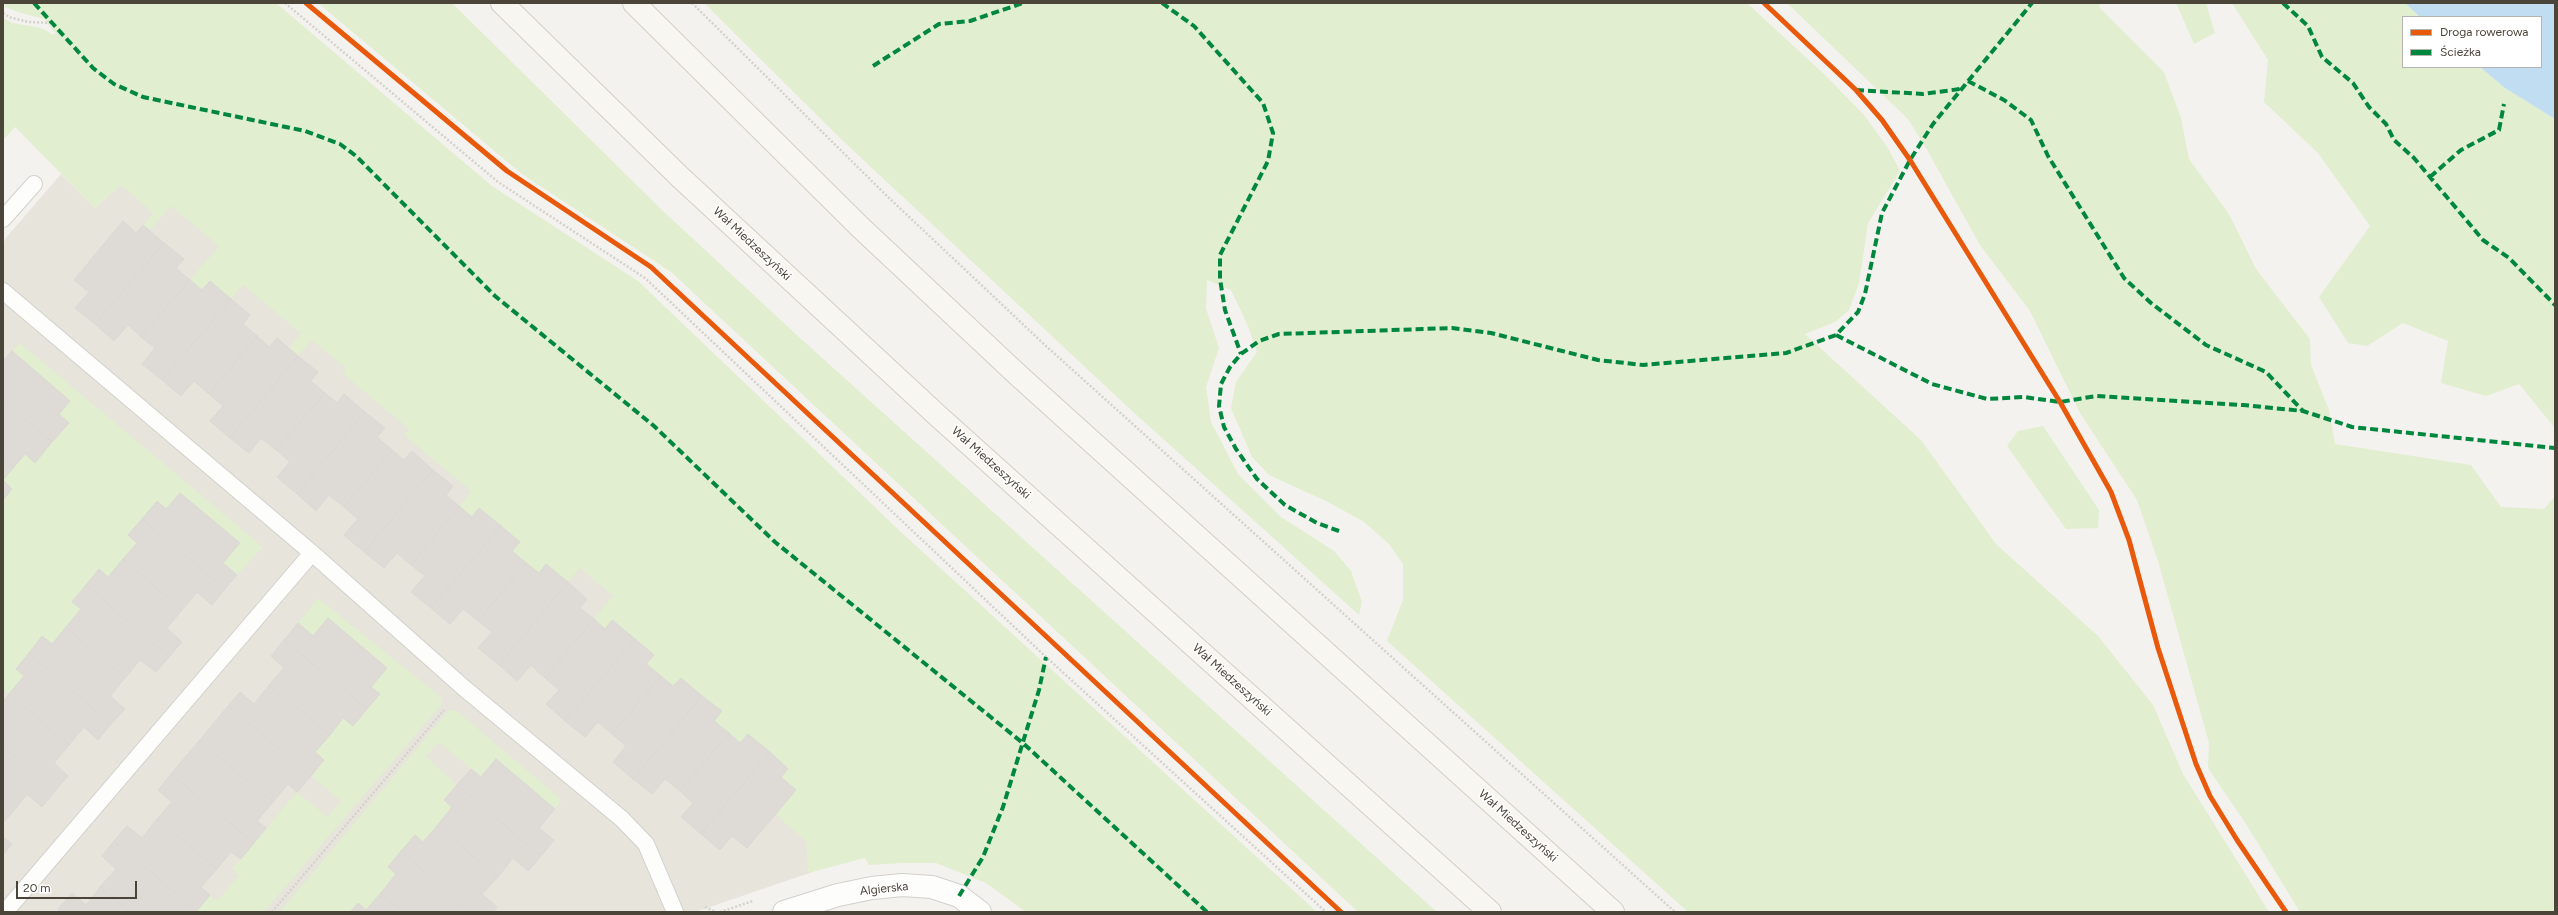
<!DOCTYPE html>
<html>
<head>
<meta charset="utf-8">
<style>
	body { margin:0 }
	#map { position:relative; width:2558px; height:915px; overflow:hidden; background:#f4f2ee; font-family:Figtree,sans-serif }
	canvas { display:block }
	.frame { position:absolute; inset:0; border:4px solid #4b4439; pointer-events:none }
	.legend { position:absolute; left:2402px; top:16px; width:140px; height:52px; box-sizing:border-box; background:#fff; border:1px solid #b7b4b0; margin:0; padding:5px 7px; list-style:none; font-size:12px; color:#4b4439 }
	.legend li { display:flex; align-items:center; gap:8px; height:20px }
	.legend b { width:20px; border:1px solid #b7b4b0 }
	.scale { position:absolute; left:16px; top:881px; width:121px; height:18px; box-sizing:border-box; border:2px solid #4b4439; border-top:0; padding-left:5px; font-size:12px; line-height:14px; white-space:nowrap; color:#4b4439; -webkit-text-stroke:3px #fff; paint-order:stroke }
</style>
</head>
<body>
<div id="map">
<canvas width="2558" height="915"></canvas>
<div class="frame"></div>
<ul class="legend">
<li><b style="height:5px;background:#e8590c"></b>Droga rowerowa</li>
<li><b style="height:5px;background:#00873e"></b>Ścieżka</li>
</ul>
<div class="scale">20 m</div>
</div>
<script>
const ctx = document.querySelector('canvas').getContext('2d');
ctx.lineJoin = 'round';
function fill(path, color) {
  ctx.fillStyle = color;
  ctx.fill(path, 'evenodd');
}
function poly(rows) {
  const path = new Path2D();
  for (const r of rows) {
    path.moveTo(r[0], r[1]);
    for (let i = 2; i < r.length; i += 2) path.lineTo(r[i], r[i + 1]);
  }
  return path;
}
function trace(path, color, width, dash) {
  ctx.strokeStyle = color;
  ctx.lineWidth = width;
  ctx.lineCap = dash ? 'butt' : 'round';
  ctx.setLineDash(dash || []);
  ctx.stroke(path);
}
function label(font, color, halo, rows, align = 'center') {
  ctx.font = font + ' Figtree,sans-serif';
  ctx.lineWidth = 3;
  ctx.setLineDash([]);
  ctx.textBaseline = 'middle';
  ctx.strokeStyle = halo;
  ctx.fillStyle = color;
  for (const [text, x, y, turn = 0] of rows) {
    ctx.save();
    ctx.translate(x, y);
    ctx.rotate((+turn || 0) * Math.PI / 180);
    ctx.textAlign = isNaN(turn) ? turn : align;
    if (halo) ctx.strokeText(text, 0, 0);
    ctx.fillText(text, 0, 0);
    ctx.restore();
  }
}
const residential = poly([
	[182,129,510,445,865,857,833,865,695,912,3,912,3,247,5,239,61,174,95,208]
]);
const green = poly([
	[3,3,276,3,492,186,638,281,902,533,1317,912,1026,912,986,883,936,863,901,863,869,865,865,858,808,873,806,841,775,814,796,790,781,777,788,768,770,752,740,743,714,721,721,711,681,678,673,686,646,664,654,655,613,620,605,629,594,619,613,596,580,568,568,582,539,573,512,551,520,542,501,526,479,508,472,517,459,506,471,491,404,435,409,429,342,373,346,368,312,340,298,356,289,348,301,333,243,285,231,299,210,281,202,290,190,280,219,246,171,206,150,230,143,225,153,213,121,185,95,208,15,127,3,140,3,18,13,23,41,28,52,34,56,34,44,19,18,12,3,6],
	[318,3,452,3,663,211,799,337,1437,912,1358,912,671,272,522,174],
	[704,3,1747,3,1824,74,1864,115,1888,148,1900,171,1868,223,1859,283,1849,310,1835,322,1805,334,1921,440,1996,544,2098,636,2153,705,2183,774,2269,912,1688,912,1387,641,1403,600,1403,564,1389,544,1364,522,1328,502,1269,475,1252,457,1231,408,1236,382,1257,352,1248,326,1231,290,1207,280,1206,309,1219,348,1206,387,1211,422,1238,474,1281,517,1334,551,1351,571,1362,602,1359,615,1131,410,842,140],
	[1787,3,2101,3,2099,7,2164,72,2181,118,2189,159,2229,214,2256,269,2310,339,2311,365,2329,410,2335,444,2471,465,2501,507,2544,509,2555,496,2555,912,2300,912,2246,824,2208,768,2209,743,2158,561,2137,500,2080,413,2030,311,1980,245,1926,148,1908,119],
	[2176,3,2206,3,2215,33,2194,44],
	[2232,3,2405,3,2420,17,2403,17,2403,67,2480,67,2505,88,2555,119,2555,428,2519,384,2486,396,2441,383,2448,341,2403,323,2367,346,2348,343,2319,297,2370,226,2318,153,2264,102,2268,60],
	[20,343,263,547,237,575,223,563,240,543,180,493,166,509,157,501,128,535,137,543,108,577,99,570,72,601,81,609,52,644,42,637,16,668,24,676,9,694,3,689,3,500,12,489,3,480,25,454,35,462,68,423,59,414,70,401,12,351],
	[2043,426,2099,510,2098,528,2066,529,2007,446,2018,431],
	[318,598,442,698,442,704,264,912,196,912,210,895,218,901,239,875,232,869,297,792,327,817,341,801,311,776,324,760,315,752,343,718,353,725,380,694,371,687,387,668,328,618,313,636,298,623],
	[449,710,457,711,562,800,555,809,496,759,481,777,439,742,426,757,457,785,444,800,452,807,423,842,415,835,388,867,396,874,366,910,358,903,350,912,280,912]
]);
const water = poly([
	[2405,3,2555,3,2555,119,2505,88,2480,67,2541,67,2541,17,2420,17]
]);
const building = poly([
	[123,221,136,233,143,225,164,243,95,324,75,308,89,292,74,280,123,221],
	[164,243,184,259,176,268,190,280,141,337,128,325,114,341,95,324,164,243],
	[190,280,202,290,210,281,231,299,162,380,142,364,155,348,141,337,190,280],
	[231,299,250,315,243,324,257,336,209,394,194,381,181,396,162,380,231,299],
	[257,336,269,347,277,338,298,356,230,438,210,421,223,406,209,394,257,336],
	[12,351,70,401,59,414,69,423,52,442,3,401,3,361,12,351],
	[298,356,318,372,311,381,325,393,276,450,261,438,249,453,230,438,298,356],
	[325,393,337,403,344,394,365,412,297,494,277,477,290,462,276,450,325,393],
	[3,401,52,442,35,463,25,454,14,467,3,458,3,401],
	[365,412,385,428,377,437,392,450,344,507,329,495,316,511,297,494,365,412],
	[392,450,404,460,412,451,433,470,364,552,344,535,358,519,344,507,392,450],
	[3,458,14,467,3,480,3,458],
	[433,470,453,486,446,495,459,506,411,565,397,553,384,568,364,552,433,470],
	[3,480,12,489,3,500,3,480],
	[180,493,240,543,223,563,237,575,225,589,142,519,157,501,166,509,180,493],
	[459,506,472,517,479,508,501,526,431,608,411,592,425,576,411,565,459,506],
	[142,519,225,589,212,605,197,592,182,610,123,559,137,543,128,535,142,519],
	[501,526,520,542,512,551,526,563,478,621,463,609,450,624,431,608,501,526],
	[123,559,182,610,167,628,182,642,169,657,86,585,99,569,108,577,123,559],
	[526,563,539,573,546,564,568,582,499,665,478,648,492,632,478,621,526,563],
	[568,582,587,599,580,608,594,619,545,678,531,665,517,681,499,665,568,582],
	[86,585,169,657,156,672,140,660,125,678,66,627,81,609,72,602,86,585],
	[328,618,387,668,371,687,380,694,367,709,284,640,298,623,313,636,328,618],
	[594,619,605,629,612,620,635,639,565,721,546,704,559,690,545,678,594,619],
	[66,627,125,678,110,696,125,709,111,724,29,653,42,636,52,644,66,627],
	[635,639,654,655,646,664,661,676,612,734,598,722,585,737,565,721,635,639],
	[284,640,367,709,353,726,343,718,330,735,269,685,284,668,271,656,284,640],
	[29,653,111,724,98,740,84,727,69,745,9,694,24,676,16,669,29,653],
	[661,676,673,686,681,678,702,696,633,779,613,762,626,746,612,734,661,676],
	[269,685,330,735,315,752,324,760,311,776,228,706,240,692,254,704,269,685],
	[9,694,69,745,54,763,68,776,55,791,3,746,3,702,9,694],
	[702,696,722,711,714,721,729,733,680,791,665,779,652,794,633,779,702,696],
	[228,706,311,776,297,792,288,784,273,802,199,741,228,706],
	[729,733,740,743,748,734,770,752,701,834,681,817,693,803,680,791,729,733],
	[199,741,273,802,257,821,266,828,254,843,171,774,199,741],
	[3,746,55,791,42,807,27,794,12,813,3,805,3,746],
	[770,752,788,769,781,777,796,790,747,848,732,836,720,850,701,834,770,752],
	[496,759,555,809,539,828,554,840,541,856,457,785,471,769,481,777,496,759],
	[171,774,254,843,241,859,231,852,217,869,157,819,172,802,158,790,171,774],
	[457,785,541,856,528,871,513,858,498,877,437,826,452,807,444,800,457,785],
	[3,805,12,813,3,823,3,805],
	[157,819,217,869,201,887,210,895,197,911,114,841,127,826,142,838,157,819],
	[437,826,498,877,482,894,497,907,493,912,471,912,401,851,415,835,423,842,437,826],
	[3,837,12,844,3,855,3,837],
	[114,841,197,911,130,912,100,887,116,869,102,856,114,841],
	[401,851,471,912,403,912,381,893,396,874,388,867,401,851],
	[100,887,130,912,61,912,58,909,72,893,86,905,100,887],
	[381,893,403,912,350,912,358,903,366,910,381,893]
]);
const path = poly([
	[285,3,498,182,645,278,1046,657,1326,912],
	[692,3,888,197,1046,346,1675,912],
	[3,13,9,17,28,22,54,23],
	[705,907,716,912],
	[272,912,444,710],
	[720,912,753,901]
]);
const service = poly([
	[3,219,34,184],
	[3,291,312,553,464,688,622,819,646,844,675,912],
	[5,912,312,553]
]);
const minor = poly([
	[784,912,838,895,872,888,902,885,932,887,959,896,980,912]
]);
const secondary = poly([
	[502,3,680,177,938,416,1490,912],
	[634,3,860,227,1019,376,1613,912]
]);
const quiet = poly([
	[34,3,93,68,114,84,143,97,305,131,340,144,356,156,495,296,654,426,775,542,1024,744,1207,912],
	[1162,3,1194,26,1263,103,1273,133,1268,161,1220,255,1220,279,1225,310,1241,354],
	[2283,3,2308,26,2322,57,2353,83,2369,107,2386,124,2394,140,2414,158,2483,240,2509,258,2555,305],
	[873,66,939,24,970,21,1023,3],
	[1968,81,2004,100,2031,120,2048,156,2124,278,2151,303,2206,345,2266,372,2303,411],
	[1856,90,1923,94,1960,89],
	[2430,177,2461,150,2499,130,2504,104],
	[1836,335,1932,384,1987,399,2024,397,2060,402,2096,396,2243,405,2303,411,2352,427,2555,448],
	[1339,531,1317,523,1285,505,1257,479,1236,449,1224,427,1219,406,1221,384,1230,367,1241,354,1259,341,1279,334,1452,328,1491,333,1598,360,1643,365,1786,353,1836,335,1858,312,1865,294,1882,213,1910,160,1933,124,2032,3],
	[959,896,983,857,1003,807,1039,690,1046,657]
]);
const cycleway = poly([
	[306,3,507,171,651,267,1341,912],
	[1764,3,1856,90,1882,120,1910,160,2060,402,2111,492,2129,540,2158,648,2196,764,2210,796,2237,840,2286,912]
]);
const streetNames = [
	["Wał Miedzeszyński",752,244,43],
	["Wał Miedzeszyński",991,463,42],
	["Wał Miedzeszyński",1232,680,42],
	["Wał Miedzeszyński",1518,826,42],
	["Algierska",884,889,-6]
];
fill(residential, '#e7e4dc');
fill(green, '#e1eecf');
fill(water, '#c0ddf1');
fill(building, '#dedbd6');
trace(building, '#dcd9d4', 1);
trace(service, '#d2d0cb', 18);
trace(minor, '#d2d0cb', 24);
trace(secondary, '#d3cfc5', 24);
trace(path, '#d3d2cc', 2.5, [2, 2]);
trace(service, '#fdfdfc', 16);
trace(minor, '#fdfdfc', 22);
trace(secondary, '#f7f6f1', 22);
trace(quiet, '#00873e', 4, [8, 4]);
trace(cycleway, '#e8590c', 5);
label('12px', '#4b4439', '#fff', streetNames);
</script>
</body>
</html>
